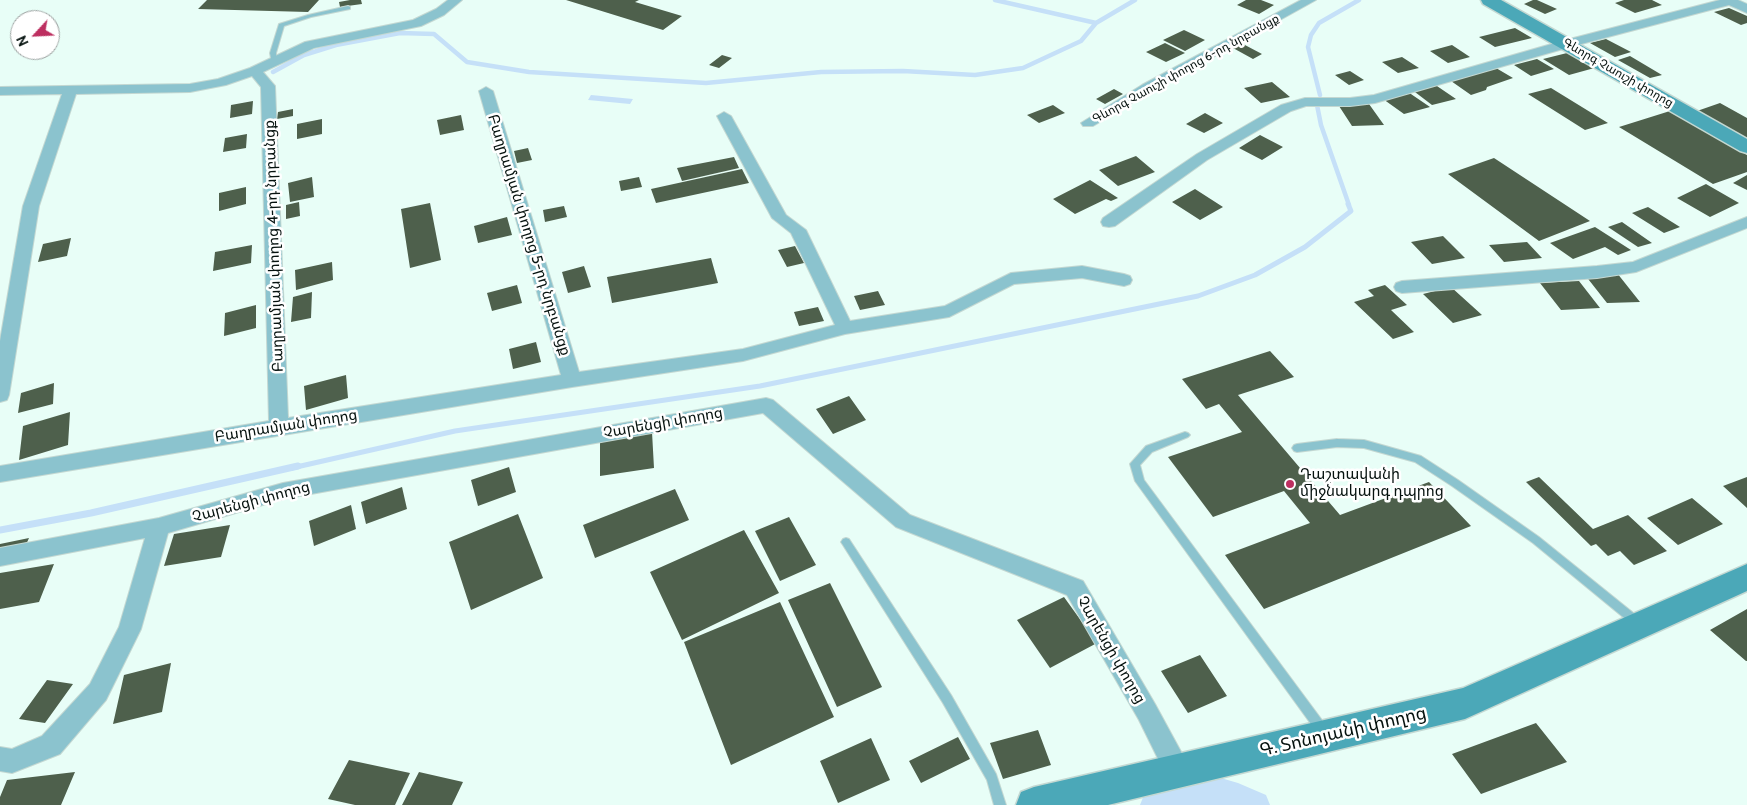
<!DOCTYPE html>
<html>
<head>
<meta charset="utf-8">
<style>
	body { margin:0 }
	#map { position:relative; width:1747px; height:805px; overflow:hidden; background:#e8fef7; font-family:Cabin,sans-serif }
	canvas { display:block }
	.north { position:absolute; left:10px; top:10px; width:50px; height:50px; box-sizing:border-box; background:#fff; border:1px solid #9ba09f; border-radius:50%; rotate:245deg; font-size:14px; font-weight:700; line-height:20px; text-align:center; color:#06120f }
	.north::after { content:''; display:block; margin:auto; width:18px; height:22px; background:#bd2f60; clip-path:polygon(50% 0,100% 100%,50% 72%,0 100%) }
</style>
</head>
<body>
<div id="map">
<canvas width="1747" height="805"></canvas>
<div class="north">N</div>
</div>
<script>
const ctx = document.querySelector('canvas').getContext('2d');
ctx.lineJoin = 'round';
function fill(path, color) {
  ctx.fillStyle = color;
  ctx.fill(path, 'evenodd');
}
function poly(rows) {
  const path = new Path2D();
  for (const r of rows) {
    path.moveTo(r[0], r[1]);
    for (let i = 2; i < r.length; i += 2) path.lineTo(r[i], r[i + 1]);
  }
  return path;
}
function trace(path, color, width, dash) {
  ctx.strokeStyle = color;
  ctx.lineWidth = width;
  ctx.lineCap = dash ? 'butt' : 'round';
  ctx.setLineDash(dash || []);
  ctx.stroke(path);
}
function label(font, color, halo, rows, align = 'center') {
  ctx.font = font + ' Cabin,"Noto Sans Armenian",sans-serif';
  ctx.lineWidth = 5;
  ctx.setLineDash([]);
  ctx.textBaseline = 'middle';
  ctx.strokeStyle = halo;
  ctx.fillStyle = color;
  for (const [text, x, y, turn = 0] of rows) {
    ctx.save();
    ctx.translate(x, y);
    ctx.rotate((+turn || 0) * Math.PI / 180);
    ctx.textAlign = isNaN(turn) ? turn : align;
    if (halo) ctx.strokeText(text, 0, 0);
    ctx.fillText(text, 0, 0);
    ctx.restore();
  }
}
const water = poly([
	[591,95,633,99,630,104,588,100]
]);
const streamFar2 = poly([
	[995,0,1096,23],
	[273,72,304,55,336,45,400,33,434,34,467,62,529,72,706,83,821,72,903,71,975,75,1023,68,1081,41,1096,23,1135,0],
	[1320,95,1308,47,1311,35,1319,23,1359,0],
	[1317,105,1321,125,1349,205]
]);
const streamFar1 = poly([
	[292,468,455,431,760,386,1198,296,1255,275,1305,247,1351,211,1348,204]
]);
const stream = poly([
	[0,530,91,513,298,466]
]);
const canal = poly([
	[1214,776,1238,783,1266,795,1270,805,1140,805,1144,795,1154,791,1214,776]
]);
const building = poly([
	[207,0,319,0,308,12,198,9],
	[350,0,361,0,362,4,340,7,339,2],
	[566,0,639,0,635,2,682,16,663,30],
	[1246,0,1261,0,1274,5,1259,14,1237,5],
	[1533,0,1537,0,1557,9,1545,14,1524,4],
	[1624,0,1652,0,1662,5,1635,13,1615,3],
	[1729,8,1747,16,1747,23,1741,25,1714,12],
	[1515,28,1532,38,1495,47,1479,37],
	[1184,30,1205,40,1185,51,1163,40],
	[1606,39,1631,52,1615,57,1590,43],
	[1165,43,1185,53,1166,62,1146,52],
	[1243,44,1262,54,1253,59,1233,48],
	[1452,45,1470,57,1448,63,1430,51],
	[1571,52,1598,67,1569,75,1543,59],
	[722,55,732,58,719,68,709,65],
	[1630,56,1662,75,1650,78,1618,60],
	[1402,57,1419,68,1398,73,1382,62],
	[1537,59,1554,69,1531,76,1514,65],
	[1496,68,1513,78,1487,87,1486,90,1471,95,1451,81],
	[1350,71,1364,80,1349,85,1335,75],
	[1272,82,1290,97,1261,103,1244,88],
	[1434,84,1456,99,1432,105,1411,89],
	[1551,88,1608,123,1585,130,1528,94],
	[1114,89,1123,94,1105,104,1096,99],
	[1408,92,1430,107,1404,114,1383,99],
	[253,101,252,114,230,118,231,105],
	[1720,103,1747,118,1747,139,1697,111],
	[1369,104,1384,125,1352,126,1339,106],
	[1053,105,1065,113,1039,123,1027,115],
	[293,109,293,116,277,119,278,112],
	[1670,111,1747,155,1747,172,1713,184,1619,127],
	[1205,113,1223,123,1204,133,1186,124],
	[461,115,464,130,440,135,437,120],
	[322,119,322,134,297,139,297,124],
	[247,134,246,148,223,152,225,138],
	[1260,135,1283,147,1262,160,1239,148],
	[528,148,532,160,517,163,514,151],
	[1136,156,1155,172,1118,186,1099,170],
	[734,157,739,168,682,181,677,168],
	[1494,158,1590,221,1539,241,1448,174],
	[742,169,749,183,656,203,651,189],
	[1747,175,1747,190,1733,183],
	[312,177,314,197,290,202,288,183],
	[639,177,642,187,621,191,619,181],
	[1090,180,1118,198,1111,201,1106,199,1075,214,1053,199],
	[1706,184,1739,203,1710,217,1677,198],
	[246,187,246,204,219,211,219,193],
	[1195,189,1223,207,1200,220,1172,202],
	[299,202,300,216,286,219,286,205],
	[430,203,441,260,410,268,401,209],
	[564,206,567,217,545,222,543,210],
	[1648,207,1680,227,1664,233,1632,213],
	[507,217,512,235,478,243,474,226],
	[1622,222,1652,243,1638,247,1608,227],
	[1595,227,1631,250,1618,255,1605,247,1573,259,1550,243],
	[1443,236,1465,258,1432,264,1411,242],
	[71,238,67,256,38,262,43,244],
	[1527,242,1542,258,1504,262,1489,245],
	[252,245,251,263,213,271,215,252],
	[795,246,804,263,787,267,778,250],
	[711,258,718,283,612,303,607,277],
	[332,262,333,280,296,290,295,270],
	[584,266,591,287,568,293,562,272],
	[1617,273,1640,302,1607,303,1585,275],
	[1579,281,1600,308,1561,310,1540,283],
	[517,285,522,303,492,311,487,293],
	[1385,285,1407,305,1391,310,1414,332,1393,339,1354,302,1374,296,1368,290],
	[1451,287,1482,315,1453,323,1423,294],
	[878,291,885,305,860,310,854,296],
	[312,292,311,318,291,322,293,297],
	[256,305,256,328,224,336,225,313],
	[818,307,824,321,799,326,794,312],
	[536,342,541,362,513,369,509,349],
	[1270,351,1294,377,1238,395,1340,515,1429,482,1471,526,1264,609,1225,555,1310,523,1284,491,1213,517,1168,457,1242,432,1219,404,1206,409,1182,379],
	[346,375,348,398,306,410,304,386],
	[54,383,53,404,18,413,21,393],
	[849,396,866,420,833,434,816,409],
	[70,412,68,445,19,460,23,426],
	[652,432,654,468,600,476,600,440],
	[509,467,516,492,478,506,471,480],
	[1539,477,1593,529,1628,515,1667,551,1634,565,1620,551,1608,556,1596,544,1591,546,1526,482],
	[1747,477,1747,508,1723,486],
	[402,487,407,509,366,524,361,502],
	[675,489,689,520,595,558,583,525],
	[1692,498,1723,524,1678,545,1647,518],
	[351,505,356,529,314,546,309,521],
	[518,514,543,578,471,610,449,542],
	[789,517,816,565,780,581,755,531],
	[230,525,221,557,164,566,174,534],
	[744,530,779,593,682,640,650,572],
	[29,538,25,547,0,552,0,544],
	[54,564,39,602,0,609,0,573],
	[830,583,882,687,837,707,788,600],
	[1064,597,1097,643,1050,668,1017,620],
	[780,602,834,717,731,765,684,642],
	[1747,609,1747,661,1746,661,1710,630],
	[1200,655,1227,696,1188,713,1161,671],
	[171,663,162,712,113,724,124,675],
	[47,680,73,684,45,723,19,719],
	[1536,723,1567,762,1481,794,1452,754],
	[1038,730,1051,765,1003,779,990,743],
	[958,737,970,759,921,783,909,761],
	[871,738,890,780,838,803,820,761],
	[349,760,410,773,395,805,355,805,328,799],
	[75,772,61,805,0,805,0,797,7,780],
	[419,772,463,782,452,805,402,805]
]);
const lane = poly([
	[348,6,350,7,350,9,311,17,284,26,276,53,277,62,272,63,270,53,279,24,308,15,348,6],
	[1185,432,1188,433,1190,435,1188,437,1152,452,1140,465,1144,480,1327,727,1329,731,1327,735,1323,737,1319,735,1135,481,1130,464,1146,446,1185,432],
	[1337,439,1364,440,1421,456,1458,480,1539,537,1642,620,1643,623,1642,626,1638,628,1634,626,1533,543,1452,486,1415,462,1364,448,1337,447,1297,452,1294,451,1292,448,1294,445,1297,444,1337,439],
	[846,538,849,539,951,695,996,774,1006,805,994,805,987,780,943,703,843,545,841,542,843,539,846,538]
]);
const street = poly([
	[448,0,462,0,444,15,421,26,314,48,263,72,275,86,288,418,561,375,479,91,486,87,493,91,579,372,743,349,835,325,791,233,772,218,717,116,724,112,731,116,786,215,806,230,850,321,945,306,1011,273,1082,266,1124,274,1130,276,1132,280,1130,284,1124,286,1082,278,1014,284,949,317,845,334,743,361,572,387,0,482,0,466,269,421,261,87,252,76,226,85,190,92,76,94,39,206,9,395,7,400,0,402,0,341,23,206,62,94,0,95,0,87,190,84,218,79,250,68,305,42,413,20,436,9,448,0],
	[1301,0,1316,0,1152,91,1093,126,1083,126,1081,123,1142,85,1301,0],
	[1720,0,1738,0,1747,4,1747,13,1729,5,1570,47,1375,103,1350,106,1306,106,1291,111,1207,160,1115,226,1109,227,1103,226,1101,222,1103,218,1197,154,1281,105,1305,98,1350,98,1374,95,1562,41,1720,0],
	[1747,217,1747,228,1636,272,1597,278,1402,293,1396,291,1394,287,1396,283,1402,281,1597,266,1633,262,1747,217],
	[766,398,773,400,910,515,1083,581,1155,704,1186,761,1189,770,1186,779,1177,782,1168,779,1139,720,1067,595,896,527,763,413,283,499,168,533,141,629,106,700,60,754,12,773,0,771,0,747,12,749,42,736,90,684,119,627,145,538,0,566,0,548,159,518,283,483,766,398]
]);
const secondary = poly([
	[1481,0,1501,0,1747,139,1747,153,1740,151,1483,4,1481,0],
	[1747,564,1747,591,1465,719,1108,805,1016,805,1021,792,1034,787,1463,688,1747,564]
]);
const markers = [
	[1290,484,5,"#bd2f60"]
];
const farStreetnames = [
	["Գևորգ Չաուշի փողոց 6-րդ նրբանցք",1186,69,-29],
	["Գևորգ Չաուշի փողոց",1618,73,30]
];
const streetNames = [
	["Բաղրամյան փողոց 5-րդ նրբանցք",529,235,73],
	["Բաղրամյան փողոց 4-րդ նրբանցք",274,246,-92],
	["Չարենցի փողոց",663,423,-10],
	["Բաղրամյան փողոց",286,426,-9],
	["Չարենցի փողոց",251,502,-15],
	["Չարենցի փողոց",1111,650,60]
];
const poiNames = [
	["Դաշտավանի",1300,475],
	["միջնակարգ դպրոց",1300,492]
];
const nearStreetnames = [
	["Գ. Տոնոյանի փողոց",1343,732,-13]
];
fill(water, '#c5e0f8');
trace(streamFar2, '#c5e0f8', 4.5);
trace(streamFar1, '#c5e0f8', 5);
trace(stream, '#c5e0f8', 7);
fill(canal, '#c5e0f8');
fill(building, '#4e604c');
trace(lane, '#c4d8d2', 2);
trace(street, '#c4d8d2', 2);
trace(secondary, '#c4d8d2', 3);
fill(lane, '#8bc3ce');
fill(street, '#8bc3ce');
fill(secondary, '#4ba8b8');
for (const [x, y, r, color] of markers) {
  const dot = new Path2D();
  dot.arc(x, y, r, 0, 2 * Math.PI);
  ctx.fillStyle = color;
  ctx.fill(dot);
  trace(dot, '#fff', 2);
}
label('12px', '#06120f', '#fff', farStreetnames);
label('15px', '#06120f', '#fff', streetNames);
label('15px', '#06120f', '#fff', poiNames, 'left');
label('18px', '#06120f', '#fff', nearStreetnames);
</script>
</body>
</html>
